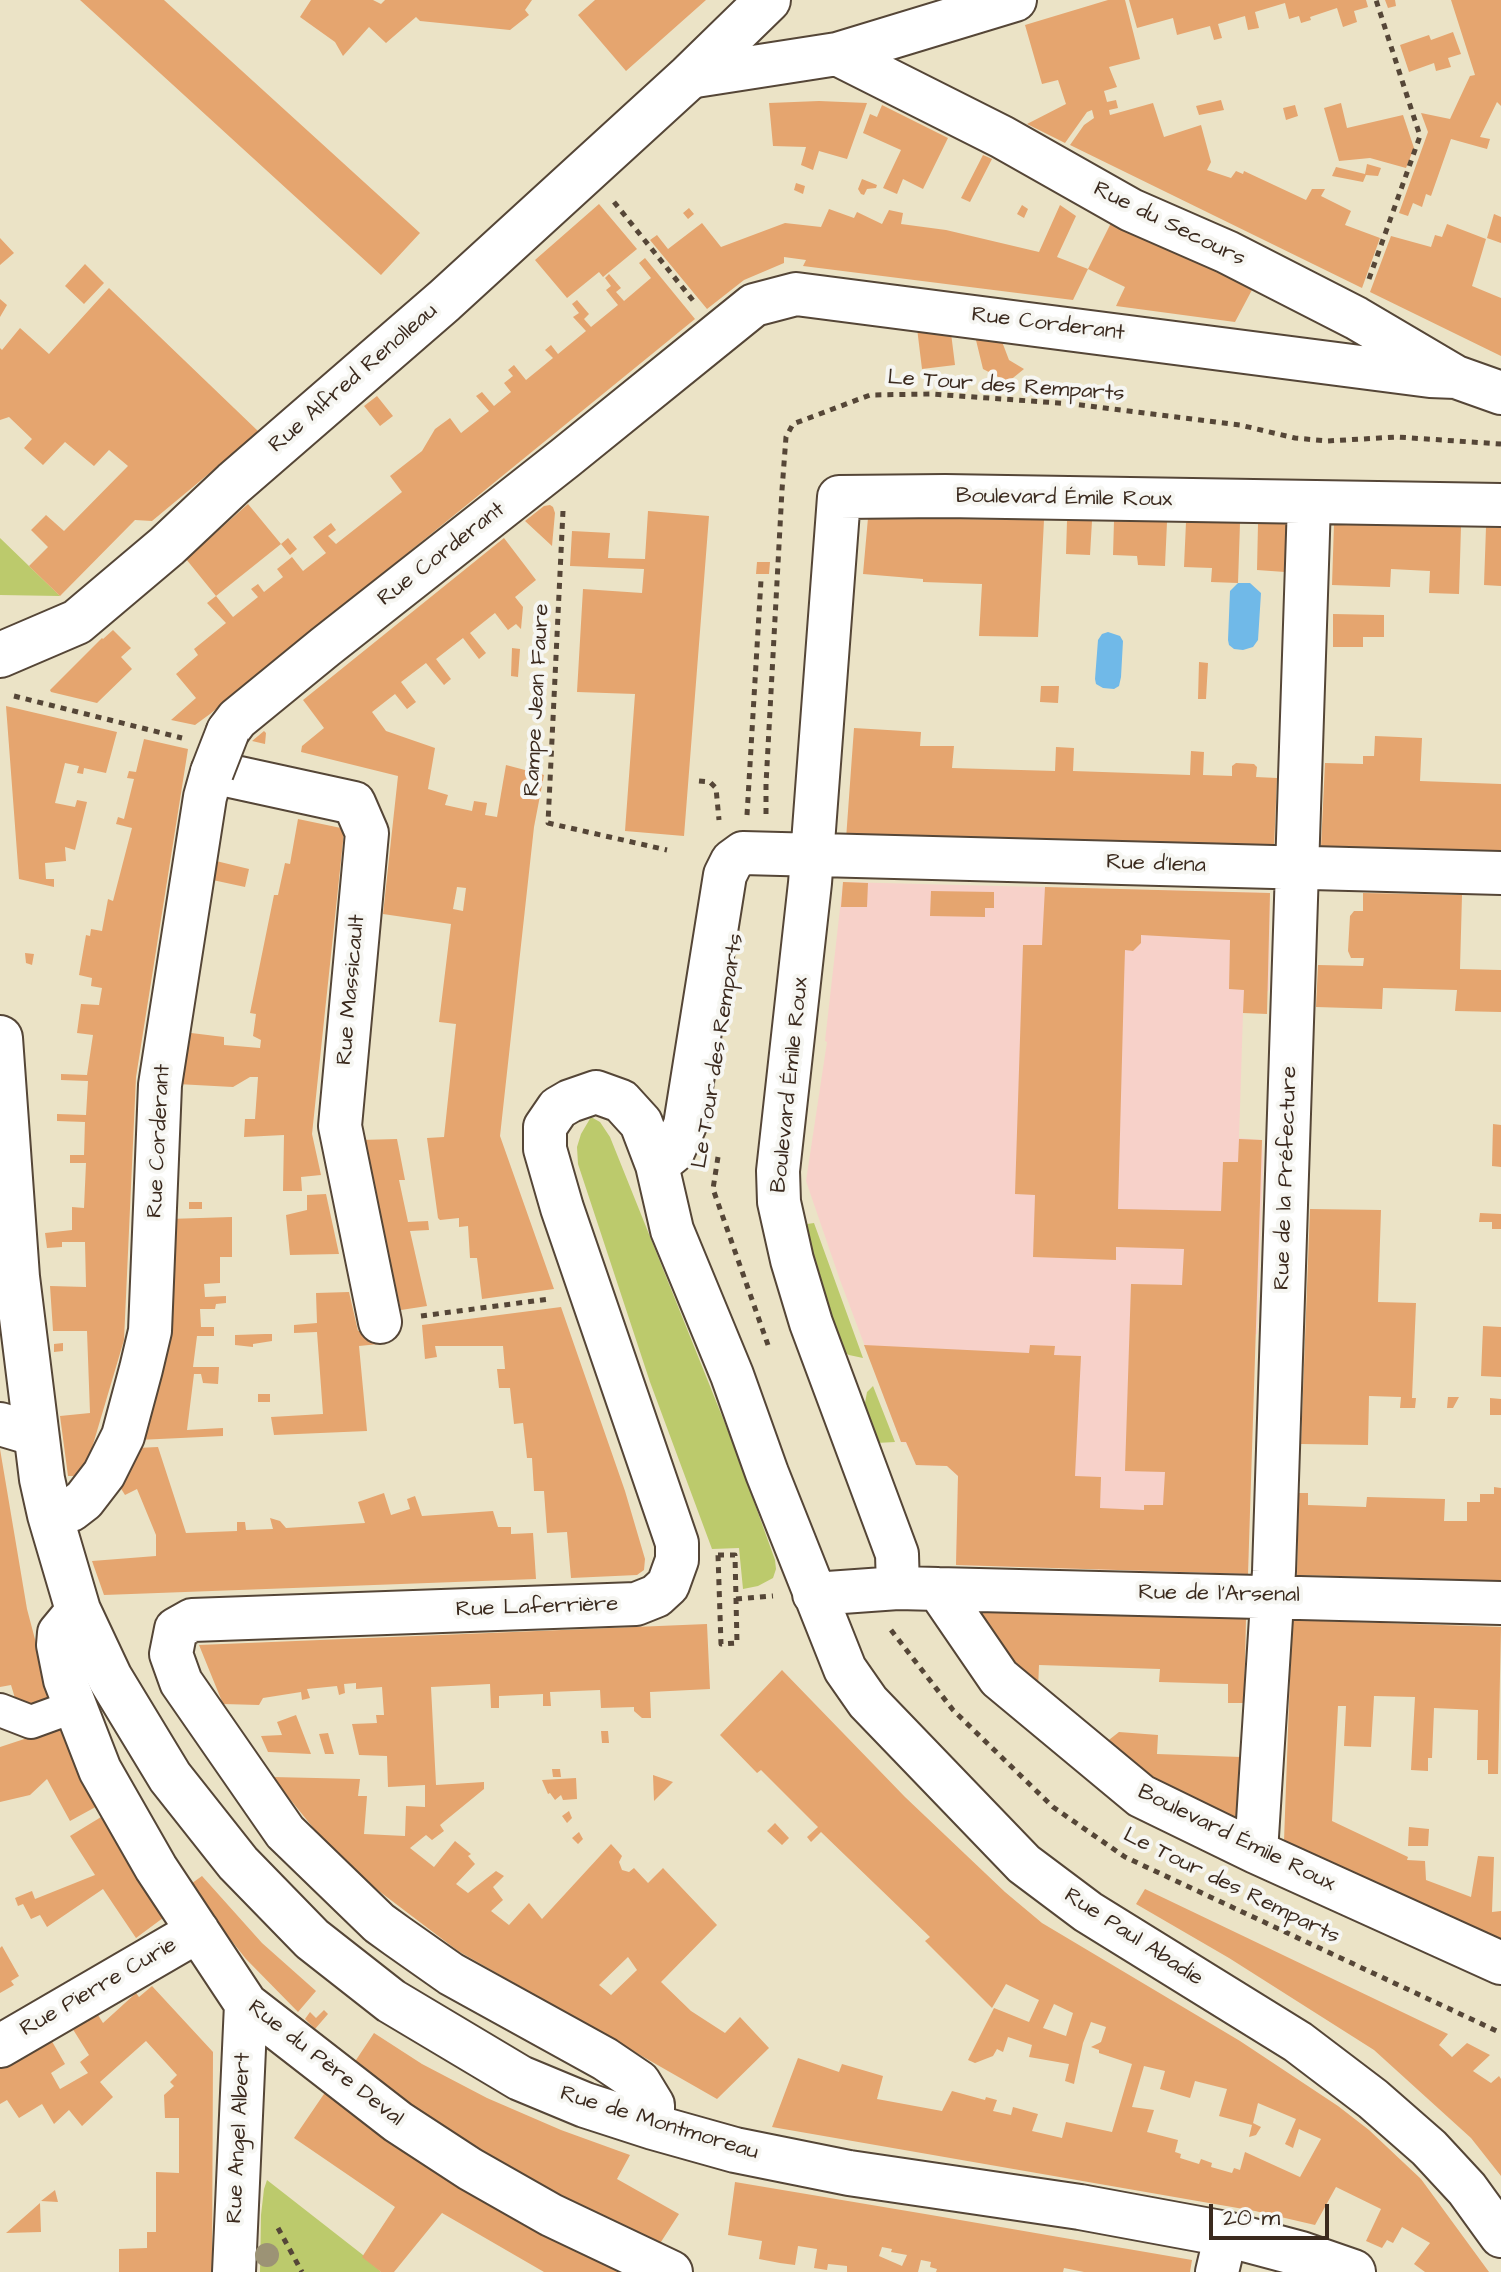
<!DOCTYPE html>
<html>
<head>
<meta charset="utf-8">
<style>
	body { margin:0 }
	#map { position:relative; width:1501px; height:2272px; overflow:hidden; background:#ebe3c6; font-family:"Architects Daughter",sans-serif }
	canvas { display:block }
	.scale { position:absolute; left:1209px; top:2204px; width:120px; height:36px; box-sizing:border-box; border:4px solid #3b2a1e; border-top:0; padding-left:10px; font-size:24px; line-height:28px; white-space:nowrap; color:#3b2a1e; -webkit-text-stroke:6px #f6f6f2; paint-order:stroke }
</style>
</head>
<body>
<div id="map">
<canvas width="1501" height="2272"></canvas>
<div class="scale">20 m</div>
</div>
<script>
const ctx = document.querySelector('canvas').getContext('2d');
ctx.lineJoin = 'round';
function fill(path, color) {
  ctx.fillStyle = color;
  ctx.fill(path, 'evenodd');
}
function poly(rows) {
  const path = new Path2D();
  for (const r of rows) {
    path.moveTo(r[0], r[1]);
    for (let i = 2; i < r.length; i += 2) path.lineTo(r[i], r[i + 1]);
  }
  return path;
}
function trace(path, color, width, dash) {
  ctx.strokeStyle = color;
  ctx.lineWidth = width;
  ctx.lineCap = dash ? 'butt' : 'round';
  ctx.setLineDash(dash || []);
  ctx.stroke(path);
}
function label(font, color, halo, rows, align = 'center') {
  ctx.font = font + ' "Architects Daughter",sans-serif';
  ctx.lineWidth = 8;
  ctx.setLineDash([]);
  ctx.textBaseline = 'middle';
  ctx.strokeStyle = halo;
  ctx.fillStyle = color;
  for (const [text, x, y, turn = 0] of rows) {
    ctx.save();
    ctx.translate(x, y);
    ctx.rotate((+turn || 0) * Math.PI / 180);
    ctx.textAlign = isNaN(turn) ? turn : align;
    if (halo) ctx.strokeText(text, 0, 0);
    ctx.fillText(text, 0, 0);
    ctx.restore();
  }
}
const built = poly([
	[843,882,1270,893,1269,990,1243,1013,1239,1138,1262,1140,1263,1162,1257,1334,1254,1335,1248,1574,956,1565,958,1476,947,1466,916,1465,906,1443,901,1442,840,1280,806,1181,827,1042,825,1041]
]);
const green = poly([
	[0,538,29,566,60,596,0,595],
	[591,1117,600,1122,610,1137,734,1446,775,1560,776,1569,773,1578,758,1586,743,1589,739,1548,712,1549,650,1382,578,1164,577,1147,581,1134],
	[814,1223,863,1358,849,1355,838,1349,822,1315,807,1224],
	[873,1386,895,1442,876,1443,865,1403,867,1392],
	[267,2180,363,2255,381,2272,260,2272,261,2215,264,2189]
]);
const water = poly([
	[1238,583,1250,583,1261,593,1258,640,1253,647,1243,650,1234,649,1229,645,1228,640,1230,591],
	[1108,632,1120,636,1123,641,1121,677,1119,686,1114,689,1103,688,1096,684,1095,679,1098,640,1102,634]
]);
const building = poly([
	[80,0,164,0,420,233,381,275],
	[311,0,373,0,381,4,385,0,532,0,525,10,529,15,510,30,420,21,416,17,386,43,369,27,343,56,335,42,300,17],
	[595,0,706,0,626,71,578,15],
	[1108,0,1125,0,1140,59,1109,67,1117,87,1104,91,1107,102,1116,100,1118,108,1109,110,1110,115,1153,103,1164,137,1201,125,1211,162,1207,170,1231,178,1236,171,1243,174,1244,171,1306,200,1312,189,1325,189,1321,196,1351,211,1345,225,1380,238,1362,288,1070,145,1084,125,1094,118,1092,110,1087,112,1065,143,1027,124,1066,104,1058,80,1042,84,1025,25],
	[1129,0,1366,0,1368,7,1354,11,1357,22,1343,27,1337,8,1310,17,1311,20,1301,23,1299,16,1289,19,1285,3,1255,12,1259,28,1248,30,1245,16,1218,24,1222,38,1214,40,1210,26,1177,35,1173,18,1137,28],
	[1385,0,1395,0,1396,6,1388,8],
	[1451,0,1501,0,1501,106,1497,102,1480,137,1490,139,1487,149,1451,139,1431,196,1426,194,1422,207,1413,203,1408,216,1399,213,1428,132,1421,113,1450,119,1470,76,1475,75],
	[1453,32,1461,54,1448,58,1451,67,1436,71,1434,63,1409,72,1400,45,1429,35,1431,40],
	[1221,100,1224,110,1199,115,1196,106],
	[819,101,867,103,847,159,819,151,813,170,801,165,806,147,773,146,769,103],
	[1341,103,1347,128,1403,115,1414,148,1406,168,1370,158,1339,161,1324,108],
	[882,105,948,138,923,189,903,179,897,194,883,188,901,150,863,133,870,114,877,117],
	[1295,105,1298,116,1286,120,1283,108],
	[983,155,992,159,970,202,961,198],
	[1367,164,1381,168,1378,176,1366,175,1363,182,1332,176,1336,167,1365,174],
	[862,179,877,185,876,188,867,189,864,195,861,194,858,189],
	[796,183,805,186,803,194,794,190],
	[599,204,637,249,603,277,599,272,567,298,535,260],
	[1022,205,1028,209,1024,218,1017,214],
	[1060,205,1076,216,1057,257,1088,269,1073,300,803,266,806,260,784,257,784,263,744,280,707,309,650,240,657,235,668,249,702,223,721,247,785,223,821,227,829,209,854,218,857,212,882,224,889,210,903,213,901,224,946,230,1039,252],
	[689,208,694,214,688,219,683,213],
	[1494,214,1501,217,1501,243,1487,238],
	[1113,219,1253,288,1235,322,1116,306,1125,287,1088,269],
	[1447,224,1486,239,1472,286,1501,298,1501,356,1370,292,1391,236,1431,247,1435,235,1442,237],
	[0,238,14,253,0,265],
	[645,258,695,319,210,714,195,725,171,720,196,698,176,674,198,655,194,649,226,623,207,603,216,596,233,617,258,597,251,589,258,584,264,592,283,577,277,569,292,557,303,571,326,553,313,537,331,523,336,530,328,536,336,544,402,492,390,476,422,451,435,429,450,418,461,433,489,411,476,396,482,392,494,406,511,392,504,383,513,376,508,370,514,365,526,380,553,358,545,350,551,345,558,354,586,331,573,317,579,313,572,304,577,300,589,314,584,319,591,327,618,305,606,290,611,286,605,278,609,274,621,288,616,292,624,301,651,278,639,263],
	[85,264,104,283,84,304,65,286],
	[109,288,259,432,152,521,135,520,60,596,29,566,48,547,31,530,46,515,64,531,128,466,109,450,94,466,65,442,43,465,24,448,32,439,9,417,0,420,0,348,2,350,20,328,49,354],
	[0,299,7,305,0,317],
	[917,328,951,333,955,365,922,369],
	[975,336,1001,339,1009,360,1024,369,1008,382,983,369],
	[377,396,393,416,380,426,364,406],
	[248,504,281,544,288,538,297,549,290,555,281,544,216,596,186,559],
	[550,505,553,507,555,513,552,546,525,521,544,506],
	[648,511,709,516,684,836,625,831,635,694,577,692,583,589,642,593,644,569,570,566,572,531,610,533,608,558,645,559],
	[868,518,1044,520,1038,637,979,636,982,584,923,582,923,579,863,574],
	[1067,521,1092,521,1090,555,1066,554],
	[1114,521,1167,522,1165,566,1138,565,1137,556,1113,555],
	[1186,522,1240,523,1238,583,1211,582,1212,568,1184,567],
	[1258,524,1287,524,1285,572,1257,570],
	[1334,524,1461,527,1459,594,1429,593,1430,571,1391,569,1390,587,1332,585],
	[1486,527,1501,528,1501,586,1484,585],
	[504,538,536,580,515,597,523,607,521,629,516,624,508,630,495,613,470,633,486,653,479,659,463,638,436,659,451,679,444,685,426,663,401,682,416,702,407,709,395,694,372,712,386,731,435,748,428,789,448,795,445,805,472,811,474,801,487,803,485,815,497,817,506,765,544,775,534,827,500,1136,554,1289,482,1299,477,1258,470,1258,468,1226,459,1227,459,1218,440,1220,438,1218,427,1138,444,1137,456,1024,439,1022,451,924,383,914,398,776,301,752,302,746,324,728,303,700],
	[457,887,466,888,463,911,453,909],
	[757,562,770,562,769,574,756,574],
	[1333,614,1384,615,1384,637,1363,637,1363,647,1333,647],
	[113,630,131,648,121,657,132,669,97,703,51,692,50,690,102,638,103,639],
	[512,648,520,649,518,677,511,676],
	[1199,662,1208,663,1206,699,1198,699],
	[1041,686,1059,686,1058,703,1040,702],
	[6,706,117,732,106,773,84,768,83,774,77,773,79,766,65,763,55,803,75,807,77,800,87,802,75,850,65,847,66,861,45,863,46,879,54,879,54,887,19,879],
	[854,728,921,732,920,746,954,746,952,768,1055,771,1056,747,1074,748,1073,771,1190,775,1191,751,1204,752,1203,775,1232,776,1232,766,1236,763,1254,764,1257,767,1256,777,1277,778,1274,848,846,839],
	[264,731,266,733,265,744,252,741],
	[1375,736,1422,738,1420,781,1501,784,1501,851,1321,847,1325,763,1363,764,1363,756,1374,756],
	[144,739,188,749,136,1077,124,1340,89,1458,78,1476,68,1476,60,1416,90,1413,87,1331,53,1331,50,1286,86,1287,85,1242,62,1242,62,1247,47,1248,45,1233,72,1230,72,1207,84,1208,86,1163,70,1163,70,1155,84,1155,85,1122,57,1121,57,1114,86,1115,88,1081,61,1080,61,1074,87,1075,93,1035,77,1033,81,1004,99,1005,102,988,91,986,92,978,79,975,86,935,90,936,91,929,102,931,108,899,113,901,132,828,116,824,118,817,124,819,134,779,127,778,129,771,136,772],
	[298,819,341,828,344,832,312,1134,321,1175,301,1177,302,1191,283,1191,284,1135,244,1137,245,1119,255,1119,258,1077,250,1077,233,1087,177,1084,183,1032,224,1037,224,1045,260,1048,261,1040,253,1036,256,1014,250,1013,274,895,278,895,285,863,290,864],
	[212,860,249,869,245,887,208,879],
	[843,882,868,883,867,907,841,907],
	[1045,887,1270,893,1267,1014,1243,1013,1244,990,1229,989,1230,940,1141,935,1141,943,1133,951,1125,950,1124,983,1118,1209,1221,1211,1223,1162,1238,1162,1239,1139,1262,1140,1248,1574,956,1565,958,1476,947,1466,916,1465,906,1442,901,1442,864,1345,1029,1353,1030,1345,1055,1346,1054,1355,1081,1356,1075,1476,1101,1477,1100,1508,1144,1510,1144,1505,1163,1505,1165,1472,1125,1471,1131,1284,1182,1285,1184,1249,1116,1247,1116,1260,1033,1257,1035,1195,1015,1194,1023,945,1042,945],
	[931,891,994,892,994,908,985,908,985,917,930,916],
	[1363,893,1462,895,1460,969,1501,970,1501,1012,1455,1011,1457,990,1383,988,1382,1009,1316,1007,1318,965,1363,966,1364,958,1351,958,1348,951,1350,916,1354,911,1363,911],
	[25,953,34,954,32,965,26,963],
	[1493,1124,1501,1125,1501,1167,1492,1166],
	[397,1139,405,1180,399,1180,408,1222,428,1221,429,1230,410,1231,427,1306,401,1310,360,1140],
	[326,1194,339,1254,290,1255,286,1215,307,1210,307,1195],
	[189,1202,202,1202,202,1209,189,1209],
	[1310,1209,1381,1210,1378,1302,1416,1303,1412,1398,1416,1398,1415,1408,1400,1408,1401,1397,1369,1396,1368,1445,1301,1444],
	[1480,1213,1501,1214,1501,1229,1492,1229,1492,1222,1479,1222],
	[232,1217,232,1257,220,1257,220,1283,204,1284,205,1297,226,1296,226,1303,216,1304,215,1309,200,1309,201,1327,214,1327,214,1336,197,1336,193,1367,219,1367,218,1384,203,1383,201,1374,194,1374,187,1430,223,1428,223,1436,138,1440,168,1219],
	[349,1292,358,1331,378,1330,379,1344,359,1346,367,1431,274,1435,271,1417,323,1414,317,1332,294,1333,294,1325,317,1323,316,1293],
	[561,1307,625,1491,645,1559,644,1570,637,1575,571,1578,567,1532,547,1533,544,1491,534,1491,532,1458,527,1458,523,1423,514,1424,510,1388,499,1388,497,1369,505,1369,503,1346,435,1346,437,1357,425,1359,422,1325],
	[1483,1326,1501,1327,1501,1377,1481,1376],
	[265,1334,272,1334,272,1341,253,1344,253,1347,235,1345,235,1335],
	[63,1343,63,1351,54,1352,54,1344],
	[258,1394,270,1394,270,1402,258,1402],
	[1448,1397,1459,1397,1453,1408,1447,1408],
	[1490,1398,1501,1399,1501,1415,1490,1415],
	[158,1447,186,1533,237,1531,237,1522,245,1522,246,1530,273,1529,270,1518,280,1521,286,1528,365,1523,358,1502,384,1493,391,1515,410,1509,407,1499,415,1496,422,1516,493,1511,498,1527,511,1527,511,1534,533,1533,536,1579,104,1595,92,1561,156,1556,156,1535,137,1489,125,1495,120,1487,124,1483,136,1448],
	[0,1449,27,1609,51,1700,23,1709,18,1708,11,1685,0,1687],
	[1494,1487,1501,1488,1501,1581,1297,1575,1299,1493,1308,1493,1308,1505,1366,1507,1367,1497,1445,1499,1444,1521,1467,1521,1467,1502,1480,1502,1480,1494,1494,1494],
	[980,1611,1246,1619,1244,1703,1228,1703,1228,1684,1159,1682,1160,1669,1039,1665,1038,1689,1005,1663,980,1618],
	[1292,1620,1501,1627,1498,1774,1488,1774,1488,1760,1477,1760,1478,1710,1434,1708,1432,1758,1428,1758,1428,1771,1411,1770,1415,1697,1374,1696,1371,1747,1344,1746,1346,1706,1338,1706,1332,1821,1408,1857,1407,1860,1425,1861,1426,1880,1471,1897,1478,1856,1494,1857,1492,1912,1501,1911,1501,1941,1284,1841],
	[707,1624,710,1689,650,1692,651,1718,642,1718,634,1711,634,1707,601,1708,600,1690,550,1692,551,1706,543,1706,543,1694,499,1696,499,1708,491,1708,490,1684,431,1687,436,1785,484,1782,484,1789,440,1825,444,1831,432,1840,426,1835,410,1848,434,1867,455,1841,471,1854,468,1856,475,1864,456,1884,468,1893,496,1871,504,1876,493,1887,503,1900,491,1911,509,1925,529,1903,542,1919,611,1844,622,1856,619,1862,622,1870,629,1872,634,1868,648,1883,663,1868,717,1925,661,1982,691,2011,725,2033,740,2017,769,2048,717,2099,458,1951,367,1882,315,1830,272,1777,360,1779,358,1796,367,1796,364,1834,405,1836,406,1806,425,1807,425,1785,388,1787,387,1756,359,1755,352,1724,377,1723,376,1715,384,1715,382,1687,356,1689,356,1683,344,1684,345,1693,339,1695,337,1686,307,1689,310,1698,302,1700,301,1692,263,1698,259,1705,223,1704,199,1645],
	[628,1957,637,1970,611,1995,599,1985],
	[782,1670,905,1797,1005,1892,1042,1923,1240,2041,1338,2106,1369,2130,1421,2179,1489,2272,1425,2272,1414,2264,1430,2243,1402,2227,1393,2243,1387,2240,1382,2248,1366,2241,1381,2209,1336,2187,1315,2225,1255,2211,772,2127,798,2058,839,2072,842,2064,883,2076,877,2099,942,2111,952,2091,985,2100,986,2097,997,2100,993,2111,1011,2115,1013,2107,1038,2114,1032,2131,1062,2138,1066,2122,1112,2132,1132,2064,1099,2053,1099,2050,1091,2047,1101,2042,1106,2027,1091,2022,1083,2043,1074,2084,1065,2081,1069,2064,1029,2057,1032,2045,1008,2037,1003,2052,997,2049,993,2056,975,2063,968,2060,994,2008,1029,2022,1039,2000,1006,1984,992,2008,925,1941,930,1937,821,1832,811,1842,807,1837,818,1827,761,1770,757,1773,720,1735],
	[1054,2004,1073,2013,1066,2036,1043,2028],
	[1144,2066,1165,2071,1160,2089,1190,2098,1195,2081,1227,2089,1219,2116,1252,2125,1249,2137,1256,2135,1261,2127,1253,2123,1258,2103,1296,2119,1285,2144,1293,2148,1299,2129,1321,2139,1300,2177,1245,2152,1240,2170,1234,2168,1232,2173,1211,2167,1212,2163,1201,2159,1199,2164,1180,2158,1181,2154,1175,2152,1178,2140,1147,2132,1154,2110,1132,2107],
	[296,1715,311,1754,268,1752,261,1736,282,1735,277,1722],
	[61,1727,101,1804,70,1821,47,1779,30,1795,0,1802,0,1747],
	[601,1731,608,1731,609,1743,602,1743],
	[1119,1732,1158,1735,1157,1754,1241,1757,1239,1815,1234,1819,1155,1782,1105,1743],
	[328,1733,334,1754,325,1754,319,1734],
	[552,1769,560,1769,561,1777,553,1777],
	[653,1775,673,1782,654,1801],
	[576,1778,577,1799,563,1800,561,1795,555,1800,550,1793,548,1794,542,1780],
	[569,1811,572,1818,567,1823,562,1816],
	[106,1814,167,1915,136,1938,103,1889,47,1927,40,1915,31,1919,23,1904,18,1906,15,1898,32,1891,35,1899,95,1875,70,1836],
	[775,1823,789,1838,782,1845,767,1831],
	[1409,1827,1429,1829,1428,1846,1408,1846],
	[579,1832,583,1839,578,1844,572,1838],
	[202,1876,262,1943,316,1991,298,2012,246,1959,188,1886],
	[1145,1889,1448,2034,1439,2045,1452,2057,1467,2043,1490,2055,1473,2071,1491,2083,1499,2076,1501,2079,1501,2176,1471,2138,1374,2050,1229,1958,1136,1904],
	[2,1946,19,1976,11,1981,14,1985,0,1993,0,1948],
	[152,1986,213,2052,212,2272,119,2272,119,2249,147,2248,147,2232,156,2232,156,2172,179,2173,179,2118,165,2118,164,2095,174,2086,170,2082,177,2075,146,2041,100,2082,113,2097,82,2126,69,2110,54,2124,42,2104,19,2118,7,2100,0,2104,0,2069,50,2038,65,2064,51,2073,60,2089,88,2073,80,2062,89,2055,69,2023,93,2007,103,2023,136,1993,139,1997],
	[324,2010,328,2014,315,2029,305,2019,310,2012,316,2018],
	[374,2033,422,2064,487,2098,561,2130,630,2155,617,2179,679,2214,659,2245,532,2184,442,2130,352,2066],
	[326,2091,637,2272,544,2272,442,2213,394,2272,381,2272,362,2257,395,2207,294,2138],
	[735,2182,931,2215,1192,2260,1190,2272,1084,2272,1064,2268,1063,2272,936,2272,937,2269,930,2267,931,2262,921,2260,918,2272,847,2272,847,2266,828,2264,827,2270,814,2268,817,2249,798,2246,795,2265,780,2263,759,2259,762,2241,728,2235],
	[882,2247,892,2249,891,2252,907,2255,902,2266,879,2256],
	[55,2190,58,2202,41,2201],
	[40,2203,41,2232,6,2233]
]);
const path = poly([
	[614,202,695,303],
	[1369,279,1420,136,1376,0],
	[563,511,548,823,667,850],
	[14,696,182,738],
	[699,781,710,782,716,788,719,820],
	[766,814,766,784,782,490,786,437,793,424,870,395,931,394,1073,404,1240,425,1295,438,1327,441,1397,437,1501,444],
	[747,815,761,580],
	[718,1157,713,1189,768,1345],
	[421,1316,549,1299],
	[718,1555,735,1555,737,1643,721,1644,718,1555],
	[736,1599,773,1596],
	[891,1630,953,1710,1053,1807,1125,1857,1501,2033],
	[278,2228,302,2272]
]);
const pedestrian = poly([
	[0,1710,31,1722,75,1706]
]);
const minor = poly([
	[837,54,1002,137,1131,210,1227,252,1356,318,1456,377,1501,393],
	[689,77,837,54,1015,0],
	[1501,505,945,496,839,497,810,883,778,1171,779,1202,792,1260,811,1323,897,1554,898,1588,938,1589,999,1678,1141,1796,1256,1852,1501,1963],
	[228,731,237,719,325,647,565,458,754,305,796,294,1430,376,1456,377],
	[657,1165,673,1152,685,1125,725,875,732,861,743,853,1501,873],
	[0,1424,37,1435],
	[50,1515,71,1510,84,1500,104,1474,123,1436,141,1369,150,1331,160,1085,205,797,212,772,354,803,367,833,340,1126,380,1322],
	[938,1589,1501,1603],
	[814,1594,898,1588],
	[78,1610,59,1633,58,1645,65,1680,100,1770,156,1868,246,2004,398,2122,470,2169,551,2215,671,2272],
	[1256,1852,1274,1571,1309,503],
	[0,2046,198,1931],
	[653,2127,653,2105,639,2082,605,2059,451,1974,397,1936,379,1923,285,1832,181,1682,171,1654,176,1629,192,1620,636,1604,656,1596,668,1585,677,1560,677,1543,562,1208,545,1149,545,1127,558,1108,570,1101,596,1092,621,1101,641,1123,657,1165,672,1230,732,1375,767,1473,845,1669,868,1702,1024,1864,1088,1912,1298,2042,1373,2099,1429,2148,1467,2189,1501,2236],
	[234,2272,246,2004],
	[1217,2272,1226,2234]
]);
const tertiary = poly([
	[0,655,77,622,167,546,234,483,444,301,689,77,768,0]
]);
const secondary = poly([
	[0,1038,17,1277,42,1479,50,1515,78,1610,110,1678,170,1777,238,1863,312,1939,391,2001,520,2078,585,2105,653,2127,735,2150,849,2173,1080,2207,1226,2234,1301,2254,1353,2272]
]);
const minorBridge = poly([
	[212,772,228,731]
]);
const trees = [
	[267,2255]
];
const streetNames = [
	["Rue du Secours",1169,225,26],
	["Rue Corderant",1048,325,7],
	["Rue Alfred Renolleau",354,379,-41],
	["Le Tour des Remparts",1006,387,4],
	["Boulevard Émile Roux",1064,499,1],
	["Rue Corderant",442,555,-38],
	["Rampe Jean Faure",538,700,-87],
	["Rue d'Iena",1156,865,2],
	["Rue Massicault",352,990,-85],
	["Le Tour des Remparts",719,1051,-81],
	["Boulevard Émile Roux",791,1085,-84],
	["Rue Corderant",160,1141,-87],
	["Rue de la Préfecture",1287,1178,-88],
	["Rue de l'Arsenal",1219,1595,1],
	["Rue Laferrière",537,1608,-2],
	["Boulevard Émile Roux",1236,1839,26],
	["Le Tour des Remparts",1231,1887,26],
	["Rue Paul Abadie",1133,1938,33],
	["Rue Pierre Curie",99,1988,-30],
	["Rue du Père Deval",325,2064,38],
	["Rue de Montmoreau",659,2124,17],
	["Rue Angel Albert",240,2138,-87]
];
fill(built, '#f7d1c9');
fill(green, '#bcca6c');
fill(water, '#70b9e8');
fill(building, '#e5a56f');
trace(pedestrian, '#554637', 36);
trace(minor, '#554637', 46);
trace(tertiary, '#554637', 48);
trace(secondary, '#554637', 48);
trace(path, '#554637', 5, [6, 6]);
trace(pedestrian, '#fff', 32);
trace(minor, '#fff', 42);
trace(tertiary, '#fff', 44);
trace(secondary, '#fff', 44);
trace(minorBridge, '#554637', 46, []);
trace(minorBridge, '#fff', 42);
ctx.fillStyle = '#9c9375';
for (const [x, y] of trees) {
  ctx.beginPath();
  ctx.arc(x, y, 12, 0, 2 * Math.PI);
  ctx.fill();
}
label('22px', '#3b2a1e', '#f6f6f2', streetNames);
</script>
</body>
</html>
